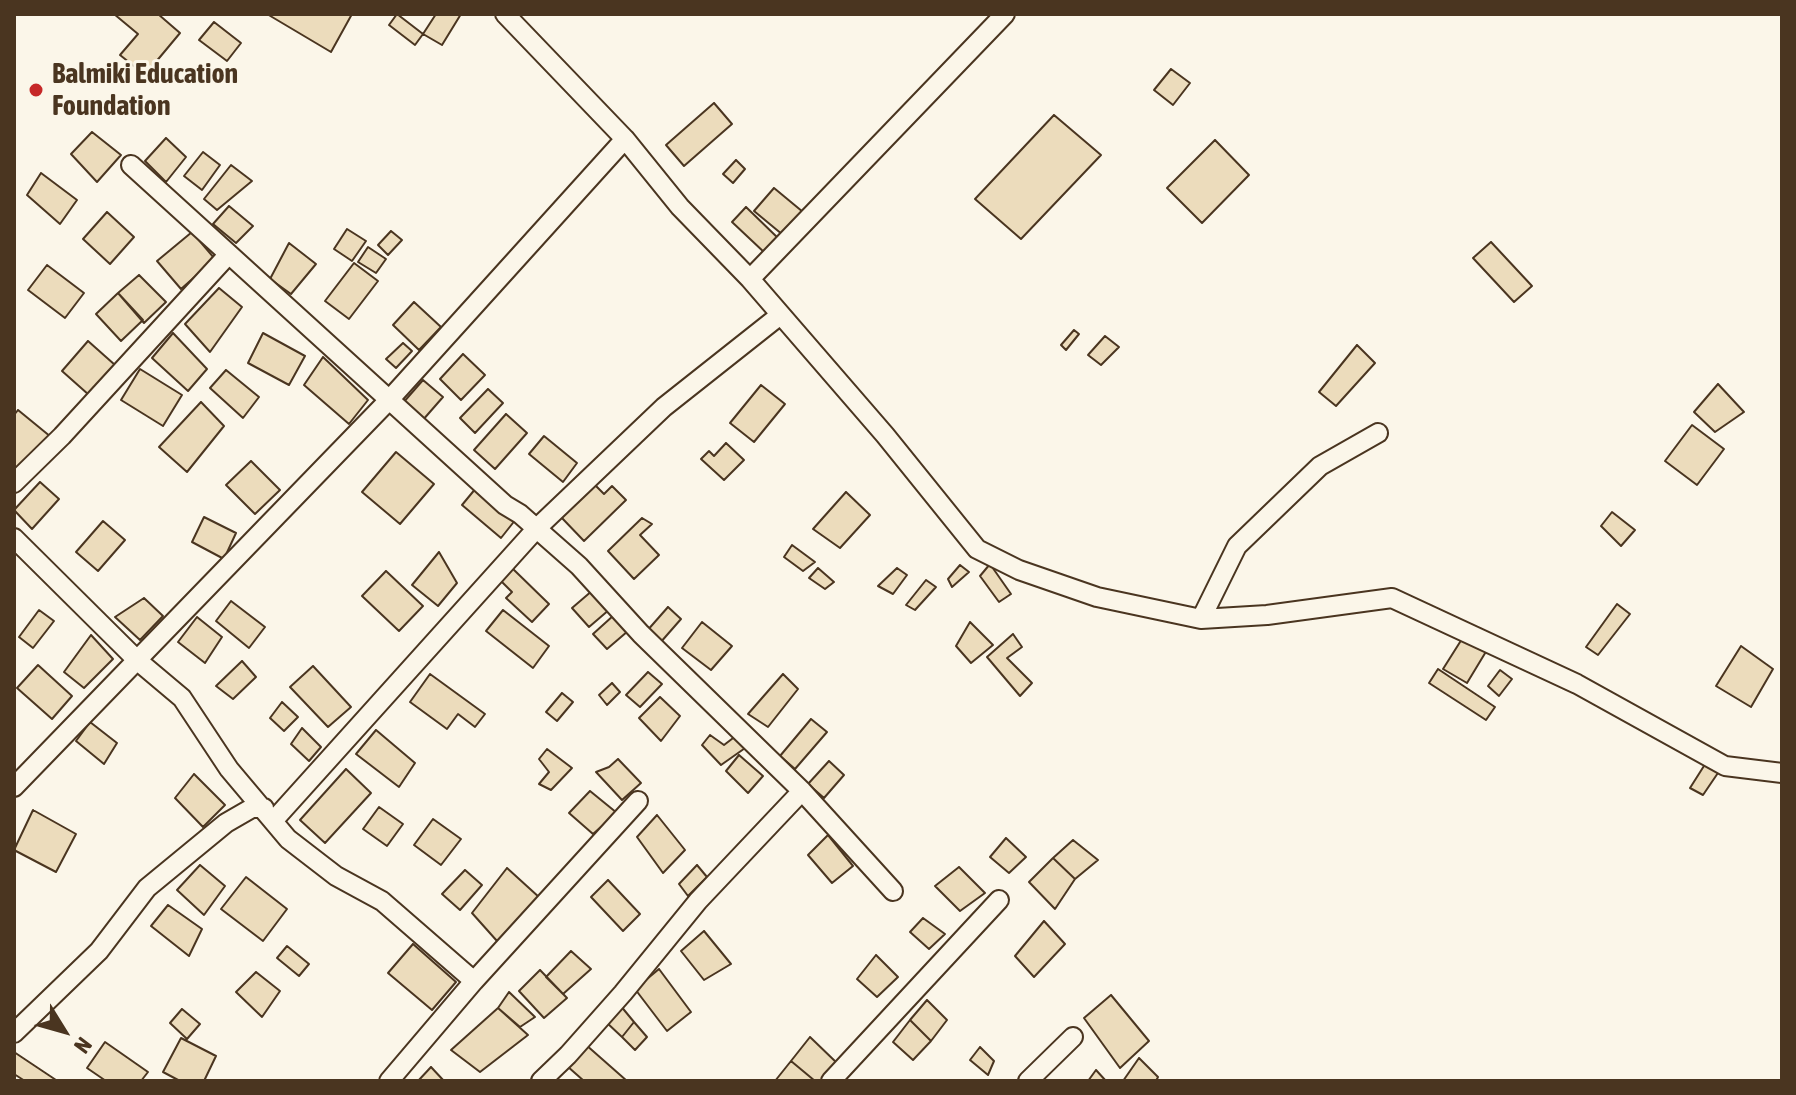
<!DOCTYPE html>
<html>
<head>
<meta charset="utf-8">
<style>
	body { margin:0 }
	#map { position:relative; width:1796px; height:1095px; overflow:hidden; background:#fbf6e9; font-family:"Asap Condensed",sans-serif }
	canvas { display:block }
	.frame { position:absolute; inset:0; border:16px solid #4a3520; pointer-events:none }
	.north { position:absolute; left:24px; top:991px; width:80px; height:80px; -webkit-text-stroke:6px #fbf6e9; paint-order:stroke; rotate:127deg; font-size:22px; font-weight:700; line-height:32px; text-align:center; color:#4a3520 }
	.north::after { content:''; display:block; margin:auto; width:28px; height:36px; background:#4a3520; clip-path:polygon(50% 0,100% 100%,50% 72%,0 100%) }
</style>
</head>
<body>
<div id="map">
<canvas width="1796" height="1095"></canvas>
<div class="frame"></div>
<div class="north">N</div>
</div>
<script>
const ctx = document.querySelector('canvas').getContext('2d');
ctx.lineJoin = 'round';
function fill(path, color) {
  ctx.fillStyle = color;
  ctx.fill(path, 'evenodd');
}
function poly(rows) {
  const path = new Path2D();
  for (const r of rows) {
    path.moveTo(r[0], r[1]);
    for (let i = 2; i < r.length; i += 2) path.lineTo(r[i], r[i + 1]);
  }
  return path;
}
function trace(path, color, width, dash) {
  ctx.strokeStyle = color;
  ctx.lineWidth = width;
  ctx.lineCap = dash ? 'butt' : 'round';
  ctx.setLineDash(dash || []);
  ctx.stroke(path);
}
function label(font, color, halo, rows, align = 'center') {
  ctx.font = font + ' "Asap Condensed",sans-serif';
  ctx.lineWidth = 6;
  ctx.setLineDash([]);
  ctx.textBaseline = 'middle';
  ctx.strokeStyle = halo;
  ctx.fillStyle = color;
  for (const [text, x, y, turn = 0] of rows) {
    ctx.save();
    ctx.translate(x, y);
    ctx.rotate((+turn || 0) * Math.PI / 180);
    ctx.textAlign = isNaN(turn) ? turn : align;
    if (halo) ctx.strokeText(text, 0, 0);
    ctx.fillText(text, 0, 0);
    ctx.restore();
  }
}
const building = poly([
	[114,14,158,14,180,33,145,75,120,55,138,34,114,14],
	[267,14,352,14,331,52,267,14],
	[397,14,423,34,415,45,389,25,397,14],
	[436,14,461,14,442,45,423,34,436,14],
	[214,22,241,43,227,61,199,40,214,22],
	[1171,69,1190,83,1173,105,1154,90,1171,69],
	[714,103,732,124,684,166,666,145,714,103],
	[1054,115,1101,155,1021,239,975,199,1054,115],
	[92,132,121,155,97,182,71,154,92,132],
	[166,138,186,157,166,182,145,161,166,138],
	[1215,140,1249,175,1202,223,1167,188,1215,140],
	[203,152,220,165,202,190,184,176,203,152],
	[736,160,745,169,733,183,723,174,736,160],
	[231,165,252,181,217,210,204,199,231,165],
	[41,173,77,200,60,224,27,195,41,173],
	[774,188,803,212,783,235,754,211,774,188],
	[229,206,253,226,236,243,213,224,229,206],
	[746,207,780,240,766,254,732,222,746,207],
	[107,212,134,237,110,264,83,239,107,212],
	[347,229,366,241,352,261,334,249,347,229],
	[391,231,402,240,388,255,378,245,391,231],
	[192,232,215,259,181,289,157,261,192,232],
	[1491,242,1532,286,1514,302,1473,258,1491,242],
	[289,243,316,264,291,294,270,279,289,243],
	[368,247,386,259,376,273,358,262,368,247],
	[354,263,378,281,349,319,325,301,354,263],
	[47,265,84,293,65,318,28,290,47,265],
	[139,275,166,302,144,323,118,293,139,275],
	[219,288,242,307,210,352,185,324,219,288],
	[118,293,143,320,121,341,96,314,118,293],
	[414,302,441,327,419,350,393,325,414,302],
	[1074,330,1079,334,1066,350,1061,345,1074,330],
	[173,333,207,369,188,391,152,358,173,333],
	[263,333,305,356,289,385,248,363,263,333],
	[1105,336,1119,347,1101,365,1088,355,1105,336],
	[88,341,115,365,89,395,62,371,88,341],
	[403,343,412,351,396,368,386,359,403,343],
	[1357,345,1375,363,1336,406,1319,392,1357,345],
	[463,354,485,375,461,400,440,379,463,354],
	[323,357,368,400,349,424,304,385,323,357],
	[140,369,182,395,163,426,121,400,140,369],
	[226,370,259,397,243,418,210,388,226,370],
	[423,380,443,397,422,421,402,404,423,380],
	[1718,384,1744,412,1715,432,1694,412,1718,384],
	[761,385,785,404,754,442,730,423,761,385],
	[488,389,503,403,475,433,460,418,488,389],
	[201,402,224,426,187,472,159,447,201,402],
	[18,410,51,437,14,473,14,415,18,410],
	[506,414,527,433,495,469,474,450,506,414],
	[1692,425,1724,449,1697,485,1665,461,1692,425],
	[544,436,577,463,563,482,529,454,544,436],
	[726,443,744,460,724,480,701,459,709,451,714,456,726,443],
	[396,452,434,484,400,524,362,492,396,452],
	[251,461,280,490,255,514,226,485,251,461],
	[40,482,59,499,32,529,14,510,40,482],
	[481,482,520,514,501,538,462,505,481,482],
	[594,484,604,494,612,486,626,500,584,541,561,517,594,484],
	[846,492,870,515,840,548,813,529,846,492],
	[1612,512,1635,530,1621,546,1601,526,1612,512],
	[204,517,236,533,224,559,192,542,204,517],
	[642,518,652,524,640,535,659,555,634,579,608,551,642,518],
	[103,521,125,540,98,571,76,552,103,521],
	[792,545,815,562,803,571,784,557,792,545],
	[439,552,457,583,438,606,412,585,439,552],
	[990,564,1011,594,999,602,980,576,990,564],
	[960,565,969,572,952,587,948,579,960,565],
	[512,568,549,604,532,622,506,598,512,592,500,580,512,568],
	[818,568,834,582,825,589,809,578,818,568],
	[897,568,907,575,893,594,878,586,897,568],
	[386,571,423,606,399,631,362,596,386,571],
	[926,580,936,587,915,610,906,605,926,580],
	[593,590,610,609,589,627,572,608,593,590],
	[144,598,163,616,140,640,115,617,144,598],
	[231,601,265,627,249,648,216,621,231,601],
	[1617,604,1630,614,1598,655,1586,647,1617,604],
	[668,607,681,619,660,643,646,632,668,607],
	[39,610,54,621,33,648,19,637,39,610],
	[503,610,549,646,533,668,486,631,503,610],
	[614,615,628,631,607,649,593,634,614,615],
	[197,617,222,637,205,663,178,642,197,617],
	[702,622,732,646,711,670,682,648,702,622],
	[970,622,993,645,971,663,956,646,970,622],
	[1467,631,1490,645,1467,683,1443,669,1467,631],
	[1013,634,1022,647,1007,658,1032,683,1020,696,987,657,1013,634],
	[91,635,113,659,84,688,64,672,91,635],
	[1741,646,1773,669,1751,707,1716,686,1741,646],
	[242,661,256,677,233,699,216,686,242,661],
	[38,665,72,696,52,719,17,688,38,665],
	[313,666,351,707,328,727,290,687,313,666],
	[1438,669,1495,707,1486,720,1429,683,1438,669],
	[1500,670,1512,679,1499,696,1488,686,1500,670],
	[648,672,662,684,640,707,626,695,648,672],
	[430,674,485,714,475,727,458,714,447,729,410,702,430,674],
	[783,674,798,689,768,727,748,714,783,674],
	[612,683,620,692,607,705,599,695,612,683],
	[562,693,573,702,557,721,546,712,562,693],
	[660,697,680,716,661,741,639,718,660,697],
	[282,702,298,717,284,731,270,718,282,702],
	[811,719,827,732,795,769,780,756,811,719],
	[90,722,117,743,104,764,76,741,90,722],
	[302,728,321,747,309,761,291,744,302,728],
	[376,730,415,763,399,787,356,754,376,730],
	[710,735,724,745,737,735,748,746,721,765,702,745,710,735],
	[547,749,572,768,551,790,539,784,549,772,539,759,547,749],
	[739,755,763,776,748,793,726,771,739,755],
	[1709,758,1722,767,1703,795,1690,788,1709,758],
	[618,759,641,783,622,800,596,772,609,767,618,759],
	[829,761,844,775,824,798,808,784,829,761],
	[346,769,371,793,325,843,300,820,346,769],
	[194,774,225,805,203,827,175,798,194,774],
	[590,791,617,813,593,834,569,813,590,791],
	[379,807,403,824,387,846,363,829,379,807],
	[33,810,76,834,56,872,14,850,33,810],
	[657,815,685,850,663,873,637,837,657,815],
	[433,819,461,839,441,865,414,845,433,819],
	[828,835,853,866,832,883,808,855,828,835],
	[1006,838,1026,857,1009,873,990,857,1006,838],
	[1073,840,1098,860,1075,879,1053,858,1073,840],
	[1053,858,1075,879,1055,909,1029,882,1053,858],
	[200,865,225,886,204,915,177,890,200,865],
	[697,865,707,877,688,896,679,884,697,865],
	[959,867,985,893,960,911,935,886,959,867],
	[507,868,540,898,497,941,472,913,507,868],
	[465,870,482,885,460,910,442,894,465,870],
	[246,877,287,909,263,941,221,909,246,877],
	[608,880,640,914,623,931,591,897,608,880],
	[168,905,202,929,189,956,151,926,168,905],
	[923,918,945,934,929,949,910,932,923,918],
	[1044,921,1065,944,1034,977,1015,956,1044,921],
	[704,931,731,964,704,980,681,951,704,931],
	[413,944,456,982,432,1010,388,973,413,944],
	[287,946,309,964,299,976,277,958,287,946],
	[571,951,591,969,563,994,546,977,571,951],
	[876,955,898,977,877,997,857,979,876,955],
	[659,969,691,1012,667,1031,635,989,659,969],
	[540,970,567,998,544,1018,519,991,540,970],
	[256,972,280,991,262,1017,236,992,256,972],
	[509,992,535,1017,520,1027,498,1008,509,992],
	[1111,995,1149,1041,1120,1068,1084,1018,1111,995],
	[927,1000,947,1020,931,1041,910,1020,927,1000],
	[620,1005,634,1022,622,1037,606,1022,620,1005],
	[498,1008,528,1035,480,1072,451,1050,498,1008],
	[182,1009,200,1024,187,1039,170,1023,182,1009],
	[910,1020,931,1041,913,1060,893,1042,910,1020],
	[634,1022,647,1037,635,1050,622,1037,634,1022],
	[810,1037,838,1064,821,1081,815,1081,791,1061,810,1037],
	[181,1038,216,1056,204,1081,180,1081,163,1072,181,1038],
	[105,1042,148,1072,141,1081,106,1081,87,1068,105,1042],
	[585,1044,627,1081,584,1081,567,1066,585,1044],
	[980,1047,994,1061,988,1075,970,1060,980,1047],
	[14,1052,56,1080,55,1081,25,1081,14,1074,14,1052],
	[1139,1058,1158,1077,1156,1081,1123,1081,1139,1058],
	[791,1061,815,1081,775,1081,791,1061],
	[431,1067,444,1081,418,1081,431,1067],
	[1096,1070,1106,1081,1088,1081,1096,1070]
]);
const minor = poly([
	[505,14,625,139,680,207,750,279,885,435,977,549,1019,570,1097,597,1201,619,1267,615,1392,598,1577,684,1725,766,1782,773],
	[131,165,505,505,520,514,579,566,641,634,802,791,893,891],
	[750,279,1005,14],
	[14,483,62,436,228,255],
	[14,538,138,661,182,698,229,769,288,839,336,876,382,901,474,981],
	[1201,619,1237,546,1320,466,1378,433],
	[14,787,389,400,625,139],
	[274,820,537,528,664,407,779,316],
	[14,1033,99,951,147,888,226,823,252,808,264,808],
	[389,1081,474,981,638,801],
	[541,1081,568,1055,623,993,698,901,802,791],
	[831,1081,999,900],
	[1028,1081,1073,1037]
]);
const markers = [
	[36,90,8,"#c62828"]
];
const poiNames = [
	["Balmiki Education",52,74],
	["Foundation",52,106]
];
fill(building, '#ecdcbc');
trace(building, '#4a3520', 2);
trace(minor, '#4a3520', 22);
trace(minor, '#fbf6e9', 18);
for (const [x, y, r, color] of markers) {
  const dot = new Path2D();
  dot.arc(x, y, r, 0, 2 * Math.PI);
  ctx.fillStyle = color;
  ctx.fill(dot);
  trace(dot, '#fbf6e9', 3);
}
label('bold 28px', '#4a3520', '#fbf6e9', poiNames, 'left');
</script>
</body>
</html>
